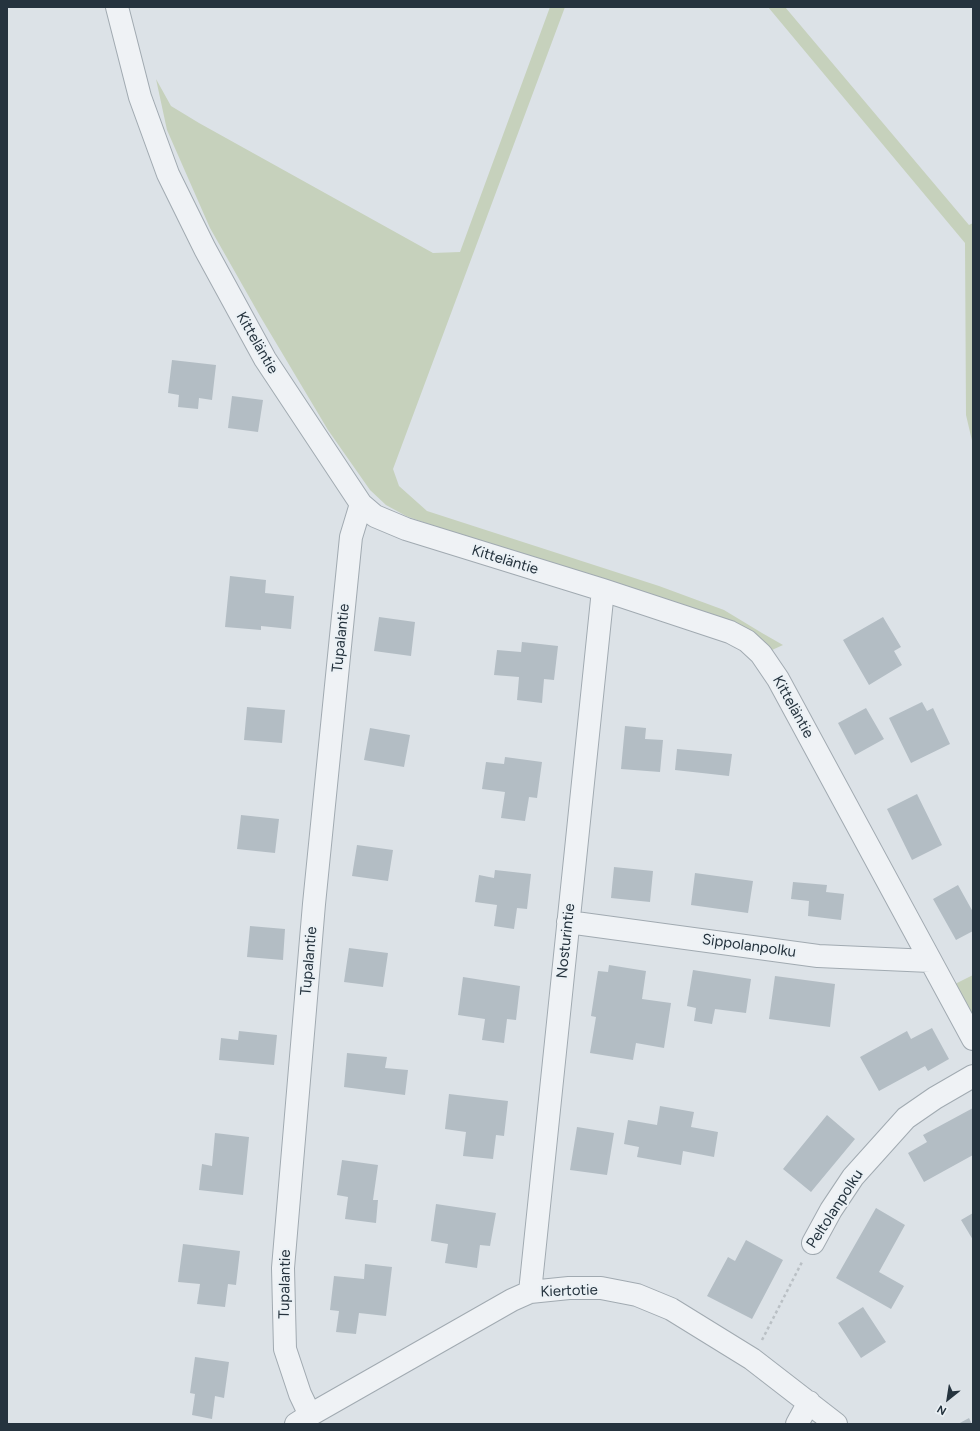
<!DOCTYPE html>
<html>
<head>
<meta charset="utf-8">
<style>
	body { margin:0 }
	#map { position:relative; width:980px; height:1431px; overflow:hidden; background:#dce2e7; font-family:Figtree,sans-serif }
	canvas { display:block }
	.frame { position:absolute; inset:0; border:8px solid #25333e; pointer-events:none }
	.north { position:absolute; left:928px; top:1379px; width:40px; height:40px; -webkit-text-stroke:3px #ebf1f5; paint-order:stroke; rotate:210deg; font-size:11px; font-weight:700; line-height:16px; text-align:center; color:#25333e }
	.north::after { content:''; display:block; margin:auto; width:14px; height:18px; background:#25333e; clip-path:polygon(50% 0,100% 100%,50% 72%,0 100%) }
</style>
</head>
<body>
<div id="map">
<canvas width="980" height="1431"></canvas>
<div class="frame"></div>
<div class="north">N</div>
</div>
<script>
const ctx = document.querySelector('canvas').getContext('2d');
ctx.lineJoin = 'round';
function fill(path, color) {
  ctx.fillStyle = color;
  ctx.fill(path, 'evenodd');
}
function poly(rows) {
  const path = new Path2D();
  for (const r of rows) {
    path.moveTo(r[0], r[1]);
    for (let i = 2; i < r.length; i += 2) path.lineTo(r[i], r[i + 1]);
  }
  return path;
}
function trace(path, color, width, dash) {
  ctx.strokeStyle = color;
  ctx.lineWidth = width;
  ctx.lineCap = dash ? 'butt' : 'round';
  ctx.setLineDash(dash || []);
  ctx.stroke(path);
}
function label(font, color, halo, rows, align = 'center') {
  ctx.font = font + ' Figtree,sans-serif';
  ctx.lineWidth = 4;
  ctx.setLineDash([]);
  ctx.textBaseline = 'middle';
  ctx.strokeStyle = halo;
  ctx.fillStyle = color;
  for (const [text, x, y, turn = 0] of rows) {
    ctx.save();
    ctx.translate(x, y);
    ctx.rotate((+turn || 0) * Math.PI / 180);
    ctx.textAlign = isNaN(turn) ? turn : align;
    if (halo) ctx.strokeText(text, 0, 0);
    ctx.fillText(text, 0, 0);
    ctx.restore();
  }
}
const green = poly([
	[550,7,565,7,393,469,399,486,427,511,659,586,724,610,762,633,783,645,772,650,757,635,741,625,465,537,406,516,386,505,370,490,328,430,260,316,210,228,167,130,156,79,171,106,199,123,433,253,460,252],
	[768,7,785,7,969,225,973,223,973,445,966,415,965,243],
	[973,975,973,1017,955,984]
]);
const building = poly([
	[172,360,216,365,212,400,199,398,198,409,178,407,179,395,168,393],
	[232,396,263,400,258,432,228,428],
	[230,576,266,580,265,593,294,596,291,629,261,626,261,630,225,627],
	[379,617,415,622,411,656,374,651],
	[883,617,901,647,894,651,902,665,869,685,843,640],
	[522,642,558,646,554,680,544,679,542,703,517,700,519,677,494,675,497,650,521,652],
	[922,702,927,711,933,708,950,744,911,763,889,718],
	[247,707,285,710,282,743,244,740],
	[866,708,884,739,855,755,838,723],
	[625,726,646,728,645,739,663,740,660,772,621,769],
	[370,728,410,735,404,767,364,760],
	[677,749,732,754,729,776,675,770],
	[505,757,542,762,537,798,529,797,525,821,501,818,505,792,482,789,486,762,504,764],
	[917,794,942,845,912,860,887,809],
	[241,815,279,819,275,853,237,849],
	[357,845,393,850,388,881,352,876],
	[614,867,653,871,650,902,611,898],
	[495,870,531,874,527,909,517,908,514,929,494,926,497,905,475,902,479,875,494,878],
	[695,873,753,881,748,913,691,905],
	[793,882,827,885,826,892,844,894,841,920,808,916,809,901,791,899],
	[958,885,973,912,973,931,956,940,933,899],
	[250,926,285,929,283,960,247,957],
	[349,948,388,953,383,987,344,982],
	[609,965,646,971,642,999,671,1003,664,1048,636,1043,633,1060,590,1053,596,1017,591,1016,598,971,608,972],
	[693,970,751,979,746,1013,715,1009,712,1024,694,1021,696,1008,687,1006],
	[775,976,835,984,830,1027,769,1019],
	[463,977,520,986,516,1020,507,1019,504,1043,482,1040,485,1019,458,1015],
	[932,1028,949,1059,928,1071,925,1066,879,1091,860,1057,907,1031,911,1039],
	[239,1031,277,1035,274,1065,219,1060,221,1038,238,1040],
	[347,1053,387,1057,385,1068,408,1070,405,1095,344,1087],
	[449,1094,508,1101,504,1136,496,1135,493,1159,463,1156,466,1132,445,1129],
	[660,1106,694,1112,691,1127,718,1132,714,1157,683,1151,681,1165,637,1157,639,1147,624,1144,628,1120,657,1125],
	[973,1108,973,1155,924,1182,908,1153,927,1142,923,1135],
	[827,1115,855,1139,811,1192,783,1169],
	[577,1127,614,1133,607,1175,570,1170],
	[215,1133,249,1137,243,1195,199,1190,202,1164,212,1166],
	[342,1160,378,1165,373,1200,378,1200,376,1223,345,1219,348,1197,337,1195],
	[436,1204,496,1213,490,1246,480,1245,477,1268,445,1263,448,1244,431,1241],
	[876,1208,905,1225,879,1272,904,1286,891,1309,836,1278],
	[973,1213,973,1240,961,1220],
	[746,1240,783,1260,752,1319,707,1296,728,1257,735,1261],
	[183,1244,240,1251,236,1285,228,1284,225,1307,197,1304,200,1284,178,1282],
	[365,1264,392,1267,386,1316,359,1313,356,1334,336,1332,339,1311,330,1310,334,1276,364,1279],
	[863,1307,886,1342,861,1358,838,1323],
	[195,1357,229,1362,224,1398,215,1396,212,1419,192,1415,195,1394,190,1393],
	[969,1418,972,1424,958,1424]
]);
const path = poly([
	[762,1340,802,1262]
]);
const minor = poly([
	[117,7,140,97,168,174,205,249,265,359,361,504,375,516,406,529,603,590,730,632,747,641,761,654,778,679,973,1039],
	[568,922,818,956,930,961],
	[813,1243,831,1210,853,1177,906,1118,935,1098,973,1076],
	[530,1292,603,590],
	[310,1415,300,1394,285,1349,283,1268,314,904,351,537,361,504],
	[296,1424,310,1415,512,1300,530,1292,569,1288,601,1288,637,1295,671,1309,752,1359,836,1424],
	[797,1424,809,1402]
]);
const streetNames = [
	["Kitteläntie",257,343,60],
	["Kitteläntie",505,560,17],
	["Tupalantie",341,638,-84],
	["Kitteläntie",793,707,61],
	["Nosturintie",566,941,-84],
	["Sippolanpolku",749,946,8],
	["Tupalantie",309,961,-85],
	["Peltolanpolku",835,1209,-57],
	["Tupalantie",285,1284,-89],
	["Kiertotie",569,1291,-2]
];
fill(green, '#c6d1bc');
fill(building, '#b3bdc4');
trace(minor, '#a1aab1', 24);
trace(path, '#bac0c5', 2.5, [3, 3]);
trace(minor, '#eff2f5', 22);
label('15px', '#25333e', '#ebf1f5', streetNames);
</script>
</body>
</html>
